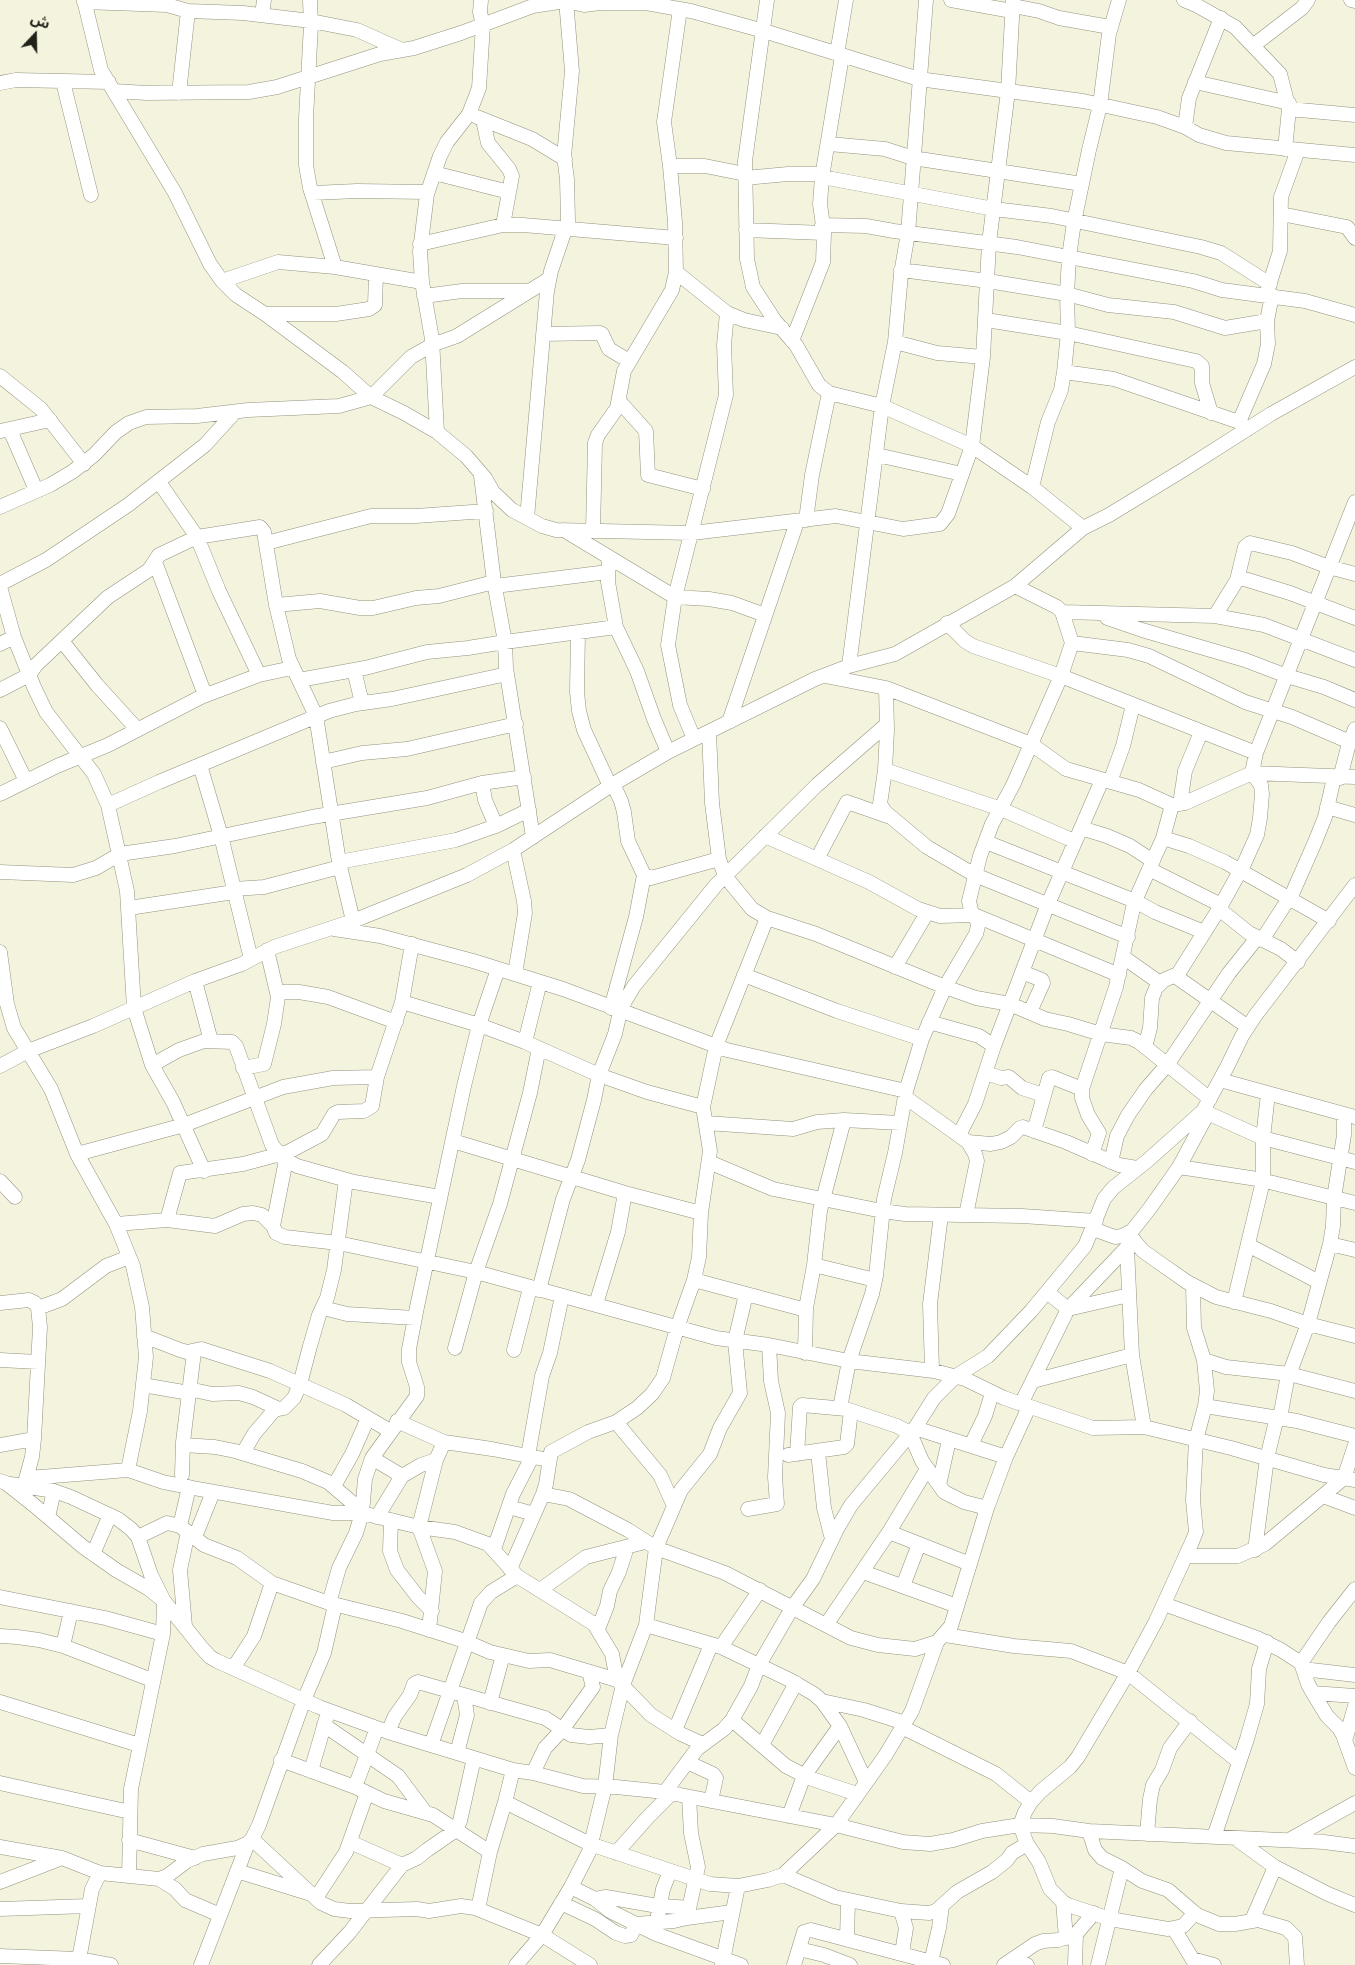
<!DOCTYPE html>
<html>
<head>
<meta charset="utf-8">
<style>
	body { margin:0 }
	#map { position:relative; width:1355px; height:1965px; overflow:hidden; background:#f4f4de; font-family:Manrope,"Noto Sans Arabic",sans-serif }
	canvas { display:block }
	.north { position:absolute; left:10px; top:10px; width:50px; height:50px; -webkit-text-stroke:4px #f4f4de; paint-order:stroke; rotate:21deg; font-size:14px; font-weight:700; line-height:20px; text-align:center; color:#212019 }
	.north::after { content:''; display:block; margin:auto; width:18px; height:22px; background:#212019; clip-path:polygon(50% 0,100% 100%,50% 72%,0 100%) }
</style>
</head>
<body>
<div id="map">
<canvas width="1355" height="1965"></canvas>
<div class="north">ش</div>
</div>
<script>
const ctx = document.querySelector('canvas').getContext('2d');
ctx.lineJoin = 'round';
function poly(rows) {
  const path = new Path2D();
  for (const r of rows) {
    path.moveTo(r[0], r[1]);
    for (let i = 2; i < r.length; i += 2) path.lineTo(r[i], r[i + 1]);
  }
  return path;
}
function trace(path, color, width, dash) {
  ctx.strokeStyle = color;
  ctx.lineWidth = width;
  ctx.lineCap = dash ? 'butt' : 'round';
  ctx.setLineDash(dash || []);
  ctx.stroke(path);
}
const minor = poly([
	[84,0,101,70,175,193,210,264,222,281,236,295,265,314,343,372,371,397,404,413,437,432,466,456,485,478,493,492,512,510,542,526,556,530,692,533,836,516,903,529,940,524,948,514,972,446,983,357,989,243,1008,91,1013,0],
	[310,0,311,25,306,118,306,165,310,188,335,267],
	[767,0,745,161,747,259,753,287,775,321,796,345,819,385,829,393,882,406,972,446,1032,487,1083,528],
	[951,0,1012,11],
	[1184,0,1196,5,1235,27,1280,74,1289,109,1285,149],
	[1351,0,1355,1],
	[84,2,167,5,188,11,243,13,311,21,357,30,402,50],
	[1013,6,1039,11,1059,18,1110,27],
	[262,15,264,0],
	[1254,45,1302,8,1308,0],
	[837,54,846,0],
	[63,82,91,195],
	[1195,82,1289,103],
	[0,83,16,80,109,82],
	[114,91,147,93,249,92,277,87,380,54,414,48,461,33,533,6,565,1,584,5,600,3,646,3,691,11,764,31,919,79,1083,101,1157,117,1185,127,1199,135,1226,143,1355,155],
	[179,93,188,11],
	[1289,109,1355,115],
	[477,117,532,139,565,159],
	[483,120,488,143,509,169,512,176,503,225],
	[1185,127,1189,98,1221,18],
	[829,144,885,149,913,158,1082,184],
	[670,166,705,166,745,174],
	[434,173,509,192],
	[822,177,994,209,1052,216,1201,247,1221,253,1270,284],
	[745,178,788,174,823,174],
	[313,193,357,191,427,192],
	[1281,214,1347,227,1355,238],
	[822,225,866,226,894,231,1017,247,1193,281,1222,290,1305,301,1355,315],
	[746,230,824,233],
	[420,244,503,225,523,225,676,238],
	[901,270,988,281,1067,294,1108,305,1174,312,1225,328,1267,321],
	[676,272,727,313,744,320,782,328],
	[222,281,278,262,335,267,422,282],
	[1267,292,1280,251,1281,197,1298,150],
	[424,296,462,291,528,291],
	[265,314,336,314,369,309,375,305,376,274],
	[986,320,1068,333,1196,361,1202,366,1202,383,1211,413],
	[543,334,600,333,602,334,609,349,629,361],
	[792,341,823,262,824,233,820,204,822,177,842,56],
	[895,342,937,353,983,357],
	[1064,372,1114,379,1239,422,1248,429],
	[0,376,41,409,84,464],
	[619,401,646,431,648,475,703,489],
	[1239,422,1264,364,1268,344,1267,321,1272,295],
	[10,430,36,490],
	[1,431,50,420],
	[437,432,432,339,422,282,420,251,427,194,440,156,447,142,469,114,479,88,483,25,480,12,481,0],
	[877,455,962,474],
	[481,476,494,582,505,642,506,668,533,837],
	[159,482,197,537,219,591,259,675],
	[1032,487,1048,422,1061,390,1064,372,1068,333,1067,294,1069,257,1074,222,1089,150,1100,105,1109,34,1119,0],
	[0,507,50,485,72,472,94,455,116,432,129,423,146,417,197,416,248,410,339,406,371,397,411,357,432,345,457,336,549,279],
	[527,518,547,291,551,271,568,221,567,179,564,156,572,71,566,0],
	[806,520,812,475,829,393],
	[564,530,675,597,709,599,732,603,765,615],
	[593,531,595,443,598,435,617,408,624,371,672,290,676,272,675,222,670,166,664,122,680,9],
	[266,543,371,516,416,516,486,511],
	[609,558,608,582,616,627,637,671,654,719,668,752],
	[155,562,205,695],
	[1238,577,1290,593,1355,618],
	[0,584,46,560,128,505,205,445,235,412],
	[495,586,608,572],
	[0,587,14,637,34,687,46,712,94,774,108,805,127,891,134,1008,152,1065,173,1102,204,1171],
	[276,605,320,601,360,608,373,608,416,598,439,596,494,582],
	[1062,612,1215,616,1264,625,1355,660],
	[1215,616,1237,580,1245,547,1250,543,1292,553,1329,567,1355,574],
	[1107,618,1142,630,1245,660,1287,676,1324,687,1355,700],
	[947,623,965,641,973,646,1061,676,1256,753],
	[578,632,577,692,579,711,584,730,610,786],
	[62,641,97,685,137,729],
	[1072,643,1128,650,1149,656,1245,702,1292,717,1350,742],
	[0,644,14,637],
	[849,666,882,406,895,342,901,274,908,233,926,0],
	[354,670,362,703],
	[825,676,886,688,1031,744,1066,769,1139,790,1172,805,1185,803,1252,773,1355,777],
	[299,680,365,668,427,652,468,648,505,642,616,627],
	[886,688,887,730,885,770,880,804,885,812,927,847,975,875,1128,937],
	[0,690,29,675,36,665,108,597,149,570,159,555,197,537,260,527,264,532,276,605,289,659,316,716,339,862,353,921],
	[729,722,797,522],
	[0,728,26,781],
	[709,732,712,803,719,859,725,876,752,909,767,918,816,934,945,987,976,998,1010,1004,1045,1019,1068,1024,1101,1034,1131,1038,1139,1042,1210,1099],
	[694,739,680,705,668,645,675,597,726,395,724,345,727,313],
	[323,762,362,753,407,749,516,724],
	[200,765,221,836,251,959],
	[885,770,1001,809,1074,841],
	[1340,778,1348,747,1355,729],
	[1110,782,1123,746,1133,705],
	[482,783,485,800,496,826],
	[613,784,621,801,624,812,628,841,644,875,651,878,719,859],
	[0,794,57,766,108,745,201,697,259,675,292,668],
	[1180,804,1185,771,1201,732],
	[108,805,159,782,329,711,356,704,392,699,507,674],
	[1327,807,1355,815],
	[1081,828,1107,836,1130,846,1153,861],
	[765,836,869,882,918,909,940,916,974,915,1119,975],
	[1163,838,1189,846,1225,862,1329,921],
	[986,842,1135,901,1155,912,1204,932],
	[513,850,524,901,525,913,515,974],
	[817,859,847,802,890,817],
	[339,862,456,840,496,826,529,810],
	[1149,869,1221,905],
	[0,872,73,875,96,868,120,854,175,846,312,817,427,798,482,783,524,777],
	[234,889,264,887,340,867],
	[129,908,234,892],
	[1219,909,1249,933,1281,949,1298,962],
	[334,929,380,936,473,961,563,989,727,1050,906,1091],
	[1262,940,1293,892,1315,842,1325,817,1334,778],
	[0,952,7,1004,14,1028,51,1089,77,1154,116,1224,133,1266,142,1307,146,1357,140,1411,128,1470],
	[1123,957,1160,983],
	[895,967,927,913],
	[1022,972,1042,980,1043,983,1030,1012],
	[744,975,837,1011,922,1039],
	[1175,976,1248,1027],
	[195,981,211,1041],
	[277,992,299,992,328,997,396,1022],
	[402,1002,479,1025,525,1042,599,1075,647,1092,703,1107],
	[611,1008,636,917,644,875],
	[929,1022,979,1036,994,1046],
	[525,1042,540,982],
	[1145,1047,1150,1028,1152,998,1156,988,1164,980,1178,974,1219,909,1244,864,1257,835,1260,818,1262,794,1261,785,1252,773,1256,753,1355,502],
	[152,1065,179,1050,204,1041,232,1042,236,1046,272,1145,283,1158,297,1166,354,1182,440,1197],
	[0,1066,28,1051,93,1026,195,981,242,964,274,947,353,921,467,875,513,850,610,786,668,752,815,679,849,666,895,654,1015,586,1083,528,1109,515,1183,470,1271,414,1355,367],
	[243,1068,264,1064,274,1024,278,997,267,950],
	[986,1073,1001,1078,1009,1077,1022,1088,1043,1095],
	[1220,1080,1355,1117],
	[905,1097,968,1142,975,1154,977,1161,966,1215],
	[1203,1111,1263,1138,1355,1162],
	[706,1123,793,1129,817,1122,844,1120,900,1123],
	[1034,1131,1049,1078,1052,1077,1082,1089],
	[959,1135,975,1104,994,1046,1048,904,1102,780],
	[453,1141,625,1193,701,1213],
	[968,1142,991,1144,1001,1142,1011,1137,1020,1128,1023,1127,1066,1142,1119,1165,1137,1168],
	[77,1154,184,1125,283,1087,333,1078,377,1077],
	[1092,1154,1099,1133,1088,1115,1082,1098,1082,1089,1116,987,1134,903,1163,838,1172,805],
	[709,1162,773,1189,882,1211,905,1214,1022,1216,1096,1221],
	[1111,1162,1117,1136,1128,1115,1146,1089,1167,1065,1229,973,1257,938],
	[1179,1167,1257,1179,1355,1203],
	[0,1181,15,1197],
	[167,1220,180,1173,243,1164,288,1152,322,1134,334,1114,338,1112,364,1111,372,1106,377,1077,402,1002,412,944],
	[116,1224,167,1220,215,1226,243,1214,253,1213,262,1215,273,1226,276,1233,285,1237,338,1243,476,1272,716,1338,769,1345,849,1361,934,1371,965,1379,1004,1398,1093,1428,1144,1427,1231,1448,1324,1475,1355,1480],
	[273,1226,286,1160],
	[1093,1229,1115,1237,1122,1236,1132,1231,1150,1208,1179,1167,1208,1113],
	[1128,1234,1143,1251,1157,1261,1187,1282,1216,1297,1271,1311,1308,1324,1355,1336],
	[1330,1244,1355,1250],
	[1248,1245,1319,1282],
	[1127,1248,1132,1355,1144,1427],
	[814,1265,875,1280],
	[694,1280,806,1310],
	[1193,1286,1194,1328,1204,1360,1207,1391,1205,1406,1196,1440,1193,1500,1196,1532,1192,1542,1156,1621,1128,1673,1078,1757,1070,1767,1041,1791,1031,1802,1025,1812,1020,1825,1027,1844,1039,1862,1050,1889,1063,1902,1068,1905,1110,1919,1168,1929,1183,1926,1195,1913],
	[539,1290,563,1199,578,1160,594,1100,599,1075,615,1034,620,1012,625,1001,634,986,716,885,817,785,886,725],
	[1047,1292,1068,1309,1129,1295],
	[1234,1302,1263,1181,1263,1138,1268,1094],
	[0,1303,29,1300,35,1303,38,1308,40,1327,34,1439,32,1457,24,1486],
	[596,1304,618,1232,625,1193],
	[38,1308,62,1299,106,1266,129,1257],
	[323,1308,347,1314,415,1318],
	[144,1336,180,1350,187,1352,201,1349,270,1371,346,1405,390,1431],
	[455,1348,476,1272,500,1204,530,1093,539,1048],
	[514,1350,530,1288],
	[805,1353,806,1308,814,1265,820,1211,844,1120],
	[0,1360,38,1362],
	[1204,1360,1226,1367,1289,1374,1355,1391],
	[932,1370,930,1304,941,1215],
	[1033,1381,1132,1355],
	[143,1385,189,1393],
	[189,1389,212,1394,239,1393,253,1397,279,1409,284,1408,294,1398,300,1384,310,1346,319,1315,327,1298,334,1270,346,1180],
	[1021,1404,1068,1309,1134,1240],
	[1205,1406,1297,1421,1355,1436],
	[840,1408,849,1361,872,1294,876,1276,884,1199,895,1153,906,1091,922,1039,945,987,976,934,978,926,977,921,971,910,969,901,980,856,992,824,1013,785,1061,676,1072,643,1062,612,1057,607,1015,586],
	[1280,1418,1287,1380,1308,1324,1330,1244,1333,1226,1334,1198,1344,1135,1344,1114],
	[397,1421,444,1442,492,1449,549,1460],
	[616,1422,660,1475,674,1506],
	[915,1428,1006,1457],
	[0,1445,34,1439],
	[183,1445,215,1447,235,1451,302,1471,328,1482,362,1511],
	[971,1445,985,1416,992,1393],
	[818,1452,824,1508,832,1539],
	[243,1453,254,1434,276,1408],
	[797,1454,800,1407,802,1405,846,1409,897,1426,910,1433,922,1461,944,1492,964,1502,987,1508],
	[788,1455,844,1447,847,1444,851,1411],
	[528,1456,542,1376,550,1353,562,1296],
	[372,1458,402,1476],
	[182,1475,183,1442,194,1352],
	[28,1478,128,1470,163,1482,193,1488,333,1513,362,1513,419,1527,455,1532,488,1544,517,1576,594,1624,612,1654,617,1680],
	[0,1481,6,1483,35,1506,82,1546,116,1570,149,1589,164,1601,201,1647,210,1657,217,1661,319,1707,388,1732,513,1770,533,1773,583,1786,616,1787,665,1792,836,1825,903,1842,930,1844,953,1840,982,1831,1020,1825,1053,1826,1089,1831,1324,1842,1355,1846],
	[10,1484,54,1491,71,1497,118,1519,131,1529,138,1537,151,1575,164,1601,163,1634,131,1789,129,1876],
	[939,1485,949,1440],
	[334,1486,352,1454,368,1418],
	[543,1494,569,1499,628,1530,656,1548,725,1573,851,1638,878,1645,915,1649,937,1642],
	[1323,1496,1355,1508],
	[509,1507,534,1514],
	[748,1509,777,1504,775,1477,778,1413,771,1381,769,1345],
	[48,1517,54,1491],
	[377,1517,402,1476,421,1465,436,1460],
	[391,1520,390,1551,397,1570,418,1597,432,1611],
	[180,1526,189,1487],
	[889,1532,970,1564],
	[138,1537,167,1523,180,1526,204,1545,237,1558,272,1583,329,1603,402,1621,462,1640,490,1652,529,1661,550,1660,617,1680,651,1715,681,1734,703,1744],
	[195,1537,213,1492],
	[494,1549,513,1494,532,1457],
	[1255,1550,1267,1458,1277,1417],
	[93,1554,110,1515],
	[1187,1556,1238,1556,1265,1544,1344,1478,1355,1445],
	[510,1569,543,1494,546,1484,551,1452,588,1432,616,1422,637,1408,652,1394,663,1378,677,1328,694,1280,699,1257,701,1213,710,1151,703,1107,716,1046,767,918],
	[863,1572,957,1606],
	[903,1586,919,1544],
	[540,1590,586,1557,645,1542],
	[0,1597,105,1618,163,1634],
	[329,1603,339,1568,356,1533,362,1513,365,1479,372,1458,417,1396,417,1387,409,1362,409,1349,417,1307,464,1086,479,1025,498,969],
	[1164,1604,1257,1638,1281,1650,1301,1663,1308,1684,1313,1693,1327,1716,1339,1728,1343,1735,1355,1768],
	[646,1625,721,1647,790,1680,814,1694,822,1701,840,1726,866,1782],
	[826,1625,889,1532,927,1469],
	[185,1626,180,1570,188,1532],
	[598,1629,607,1606,610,1591,619,1572,627,1547],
	[429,1630,435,1571,419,1527,436,1460,444,1442],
	[945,1635,1014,1646,1071,1651,1128,1673,1239,1762],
	[0,1636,17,1637,39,1640,63,1646,152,1680],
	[63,1646,71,1611],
	[721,1647,760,1590],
	[1301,1663,1329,1622,1355,1589],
	[234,1667,254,1636,272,1583],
	[1303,1669,1355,1675],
	[1313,1693,1355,1696],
	[822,1701,864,1710,905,1723],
	[0,1702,139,1745],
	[490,1703,503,1655],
	[732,1720,786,1766,809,1778,857,1794],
	[324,1725,398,1776,425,1812],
	[902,1727,996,1774,1031,1802],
	[675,1730,711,1645],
	[388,1732,395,1716,410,1695,414,1684,418,1682,545,1718,571,1735,589,1737,611,1735],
	[1345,1741,1355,1706],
	[431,1745,481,1603,491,1592,517,1576],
	[762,1745,796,1683],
	[457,1753,467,1715,464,1695],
	[281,1760,355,1787,384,1801,433,1815,490,1852],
	[687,1762,713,1774,716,1778,711,1801],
	[311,1771,326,1719],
	[533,1773,545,1748,562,1730,593,1687,589,1672],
	[0,1783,130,1812],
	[355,1787,377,1728],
	[665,1792,697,1749,724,1729,732,1720,751,1686,759,1665,792,1608,813,1579,837,1529,851,1505,915,1428,934,1398,956,1376,988,1356,1031,1311,1085,1246,1104,1199,1113,1188,1147,1161,1203,1111,1227,1067,1242,1036,1255,1016,1355,885],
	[505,1802,590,1844,710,1884,738,1886,768,1880,783,1875,836,1825,885,1756,912,1711,937,1642,951,1626,987,1508,1006,1457,1029,1407],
	[789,1816,804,1776,840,1726],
	[1089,1831,1095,1850,1102,1858,1122,1868,1142,1881,1168,1890,1197,1915,1219,1924,1235,1924,1258,1920,1286,1928,1295,1937,1297,1965],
	[1147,1834,1150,1799,1153,1785,1162,1770,1170,1748,1190,1721],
	[1214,1837,1247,1739,1257,1704,1259,1669,1267,1642],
	[1235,1838,1275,1867,1328,1894,1355,1905],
	[252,1839,321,1903,334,1909,350,1911,417,1909,429,1911,461,1906,475,1908,542,1935,590,1965],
	[129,1840,195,1858],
	[1289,1840,1355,1803],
	[350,1842,402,1865],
	[0,1847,62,1858,100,1873,159,1879,167,1876,187,1861,203,1854,237,1848,248,1843,252,1839,259,1825,304,1700,324,1653,335,1605],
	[616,1853,648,1817,672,1793],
	[237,1871,308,1893],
	[783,1875,835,1897,901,1911,929,1913,936,1911,957,1892,992,1872,1007,1860,1012,1853,1027,1844],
	[159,1879,175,1889,185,1900,220,1915],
	[0,1882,62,1858],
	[571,1887,595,1899,610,1911,656,1934,741,1965],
	[316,1898,346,1852,367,1793],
	[595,1899,606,1897,652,1905,689,1908],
	[1063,1902,1066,1938],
	[561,1903,595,1919,616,1933,625,1936,631,1935,636,1924,674,1921,687,1918,732,1912],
	[0,1909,88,1906],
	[478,1909,490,1852,505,1802,513,1770],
	[901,1911,906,1928,902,1953],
	[658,1915,663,1889,670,1871],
	[687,1918,698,1867,691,1833,689,1797],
	[1252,1920,1275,1867],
	[1174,1929,1196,1965],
	[847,1939,848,1900],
	[799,1949,824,1955,850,1965],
	[0,1956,78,1959,111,1965],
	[1013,1959,1027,1965],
	[1192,1959,1214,1965],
	[931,1962,939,1928,942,1906],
	[78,1965,92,1889,100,1873],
	[201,1965,248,1843],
	[319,1965,349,1933,402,1865,417,1858,427,1850,456,1830,460,1821,474,1758],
	[516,1965,542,1935,571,1887,589,1852,605,1786,611,1735,623,1685,646,1625,656,1548,681,1490,710,1454,720,1428,740,1393,735,1341,746,1294],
	[722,1965,738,1886],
	[794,1965,804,1932,811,1930,943,1965],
	[1004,1965,1035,1944,1043,1941,1058,1940,1076,1934,1094,1913],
	[1075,1965,1076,1934],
	[1098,1965,1122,1868]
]);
trace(minor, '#93927e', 15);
trace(minor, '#fff', 14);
</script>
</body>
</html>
